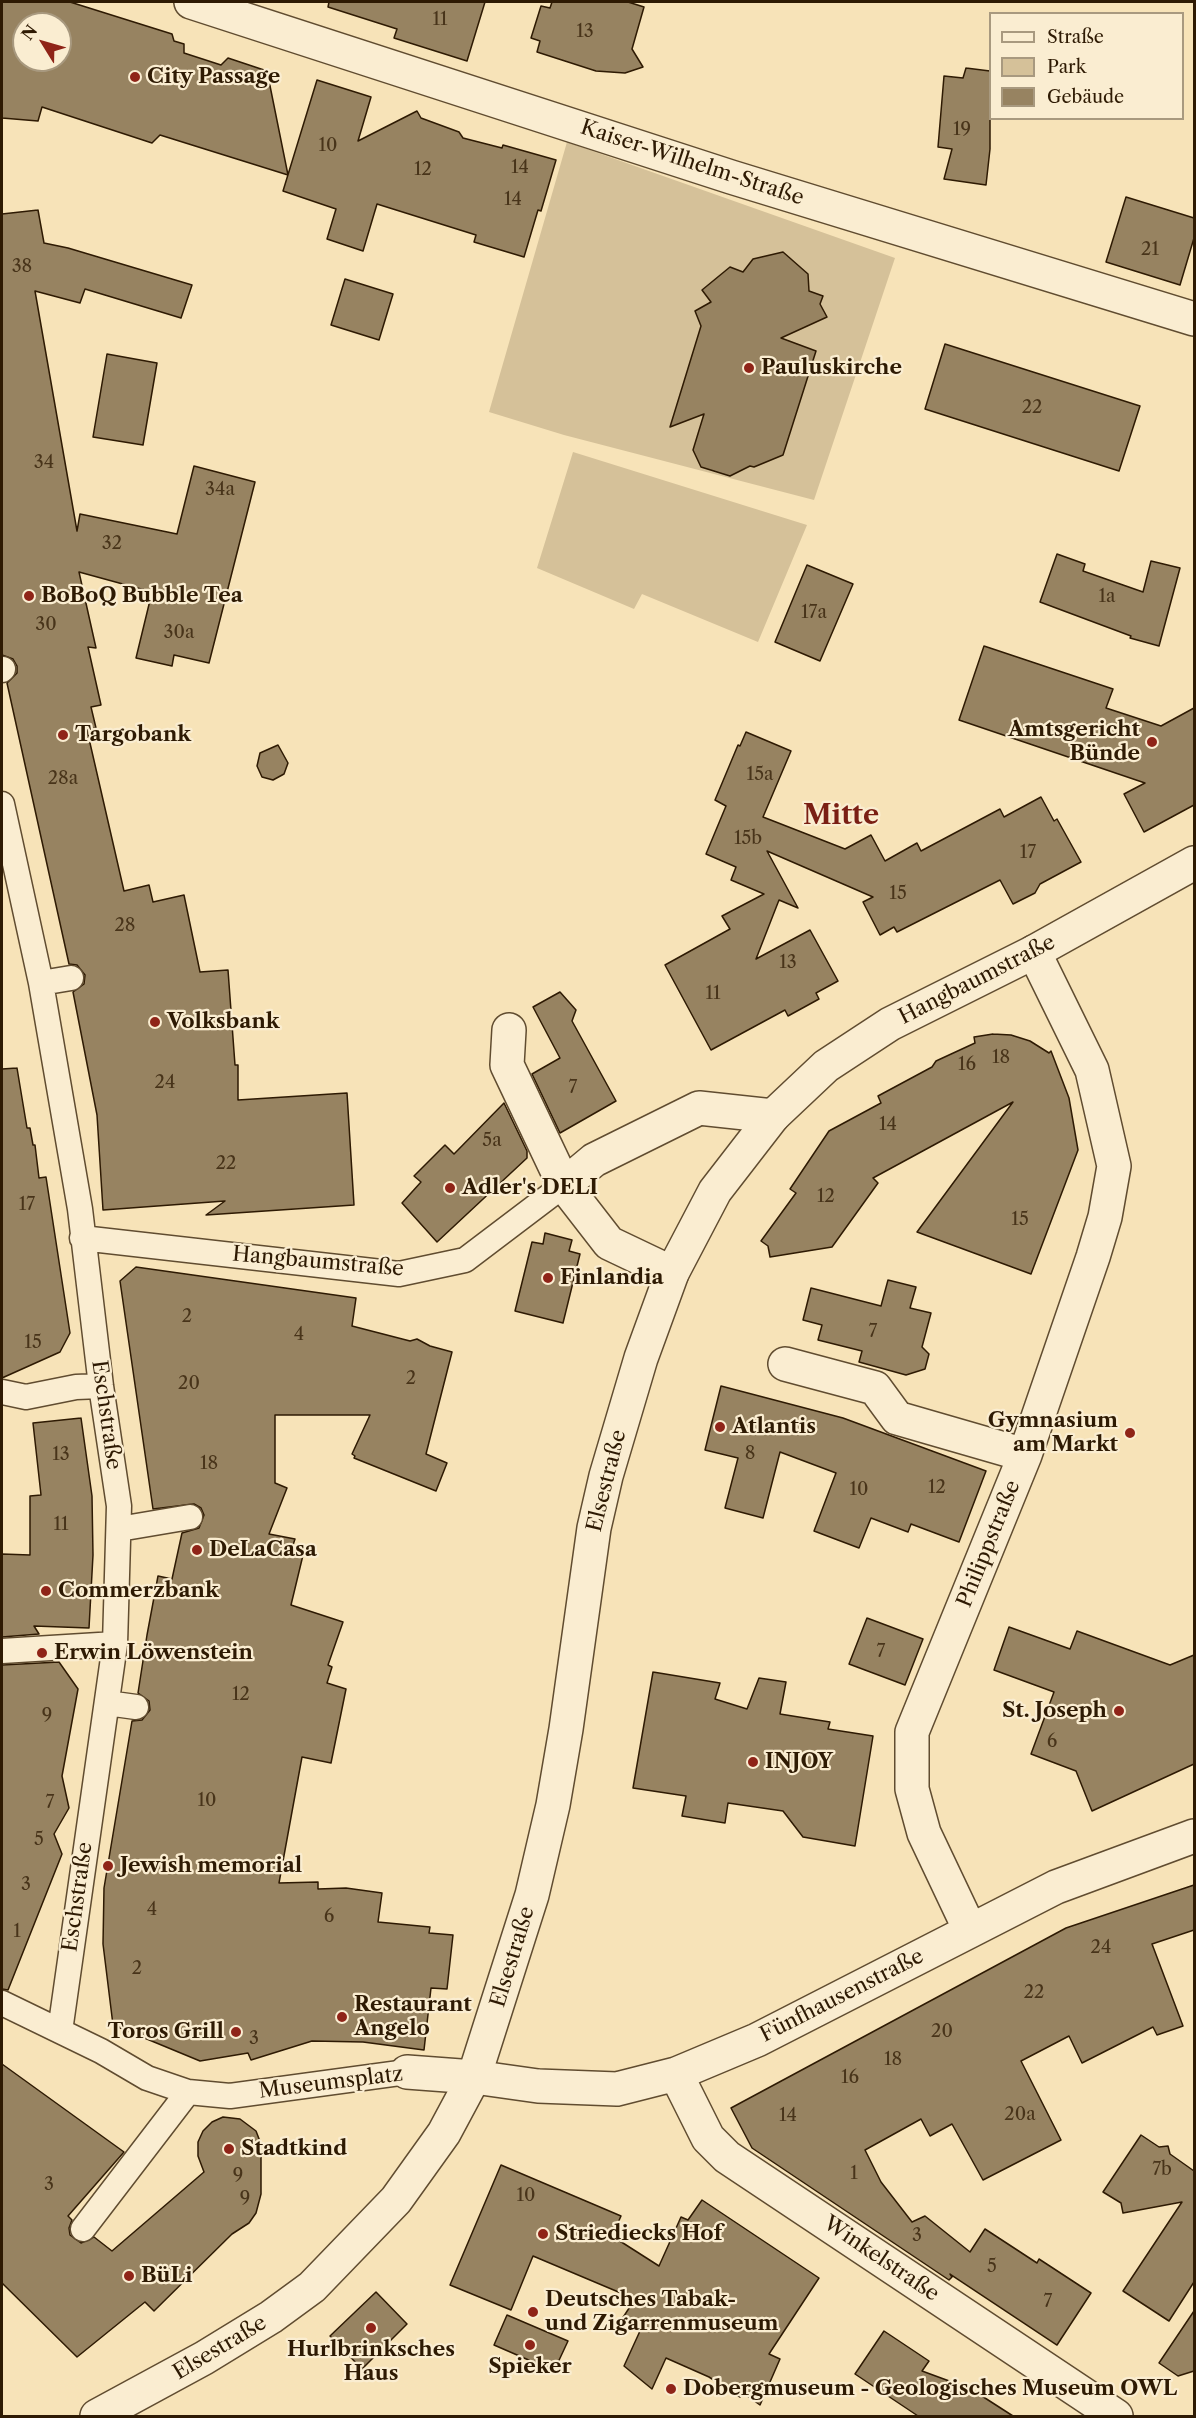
<!DOCTYPE html>
<html>
<head>
<meta charset="utf-8">
<style>
	body { margin:0 }
	#map { position:relative; width:1196px; height:2418px; overflow:hidden; background:#f7e3b8; font-family:"Libre Caslon Text",serif }
	canvas { display:block }
	.frame { position:absolute; inset:0; border:3px solid #2e1a03; pointer-events:none }
	.legend { position:absolute; left:989px; top:12px; width:195px; height:108px; box-sizing:border-box; background:#faedd1; border:2px solid #a8997f; margin:0; padding:8px 10px; list-style:none; font-size:18px; color:#2e1a03 }
	.legend li { display:flex; align-items:center; gap:12px; height:30px }
	.legend b { width:30px; border:2px solid #a8997f }
	.north { position:absolute; left:12px; top:12px; width:60px; height:60px; box-sizing:border-box; background:#faedd1; border:2px solid #a8997f; border-radius:50%; rotate:307deg; font-size:16px; font-weight:700; line-height:24px; text-align:center; color:#2e1a03 }
	.north::after { content:''; display:block; margin:auto; width:21px; height:27px; background:#8f2418; clip-path:polygon(50% 0,100% 100%,50% 72%,0 100%) }
</style>
</head>
<body>
<div id="map">
<canvas width="1196" height="2418"></canvas>
<div class="frame"></div>
<ul class="legend">
<li><b style="height:8px;background:#faedd1"></b>Straße</li>
<li><b style="height:16px;background:#d5c199"></b>Park</li>
<li><b style="height:16px;background:#978361"></b>Gebäude</li>
</ul>
<div class="north">N</div>
</div>
<script>
const ctx = document.querySelector('canvas').getContext('2d');
ctx.lineJoin = 'round';
function fill(path, color) {
  ctx.fillStyle = color;
  ctx.fill(path, 'evenodd');
}
function poly(rows) {
  const path = new Path2D();
  for (const r of rows) {
    path.moveTo(r[0], r[1]);
    for (let i = 2; i < r.length; i += 2) path.lineTo(r[i], r[i + 1]);
  }
  return path;
}
function trace(path, color, width, dash) {
  ctx.strokeStyle = color;
  ctx.lineWidth = width;
  ctx.lineCap = dash ? 'butt' : 'round';
  ctx.setLineDash(dash || []);
  ctx.stroke(path);
}
function label(font, color, halo, rows, align = 'center') {
  ctx.font = font + ' "Libre Caslon Text",serif';
  ctx.lineWidth = 4.5;
  ctx.setLineDash([]);
  ctx.textBaseline = 'middle';
  ctx.strokeStyle = halo;
  ctx.fillStyle = color;
  for (const [text, x, y, turn = 0] of rows) {
    ctx.save();
    ctx.translate(x, y);
    ctx.rotate((+turn || 0) * Math.PI / 180);
    ctx.textAlign = isNaN(turn) ? turn : align;
    if (halo) ctx.strokeText(text, 0, 0);
    ctx.fillText(text, 0, 0);
    ctx.restore();
  }
}
const green = poly([
	[567,142,895,258,814,500,564,435,489,412],
	[573,452,807,525,758,642,642,594,634,609,537,568]
]);
const building = poly([
	[2,2,70,2,172,34,174,41,184,44,184,53,221,65,228,58,267,71,288,175,160,135,152,143,42,107,38,121,2,118,2,2],
	[24,24,60,24,60,60,24,60,24,24],
	[329,2,485,2,467,61,394,38,397,29,328,7,329,2],
	[552,2,628,2,644,7,632,49,643,67,625,73,596,71,537,52,540,41,531,38,541,6,550,8,552,2],
	[966,68,990,71,990,149,986,185,944,179,952,149,938,147,944,76,963,78,966,68],
	[317,80,371,97,358,141,417,111,421,118,459,132,463,138,502,148,503,145,556,160,541,211,538,210,524,257,474,242,476,235,377,204,363,251,327,239,336,209,283,191,317,80],
	[1126,197,1194,218,1194,238,1180,285,1106,262,1126,197],
	[38,210,44,243,68,248,192,285,181,318,85,289,80,303,35,291,77,531,80,514,177,534,194,466,255,482,209,663,174,655,172,666,136,658,152,592,79,572,96,648,88,647,101,705,91,707,96,728,87,730,124,891,149,885,153,902,184,895,200,972,228,970,235,1065,238,1065,238,1100,347,1093,354,1205,206,1215,225,1201,103,1210,97,1115,73,992,84,984,85,975,77,965,69,964,7,683,17,673,17,666,13,659,2,655,2,214,38,210],
	[783,252,808,274,809,291,823,296,820,304,827,317,781,338,816,351,783,455,754,467,750,466,730,476,701,467,693,450,704,414,670,427,701,326,695,311,711,302,702,290,730,267,743,272,753,259,783,252],
	[345,279,393,294,379,340,331,325,345,279],
	[945,344,1140,406,1119,471,925,409,945,344],
	[107,354,157,363,143,445,93,437,107,354],
	[1057,554,1085,564,1083,571,1143,592,1151,561,1180,568,1159,646,1130,638,1131,636,1040,602,1057,554],
	[807,565,853,584,820,661,775,642,807,565],
	[984,646,1113,689,1106,708,1161,726,1194,708,1194,805,1144,832,1124,794,1145,783,959,720,984,646],
	[746,732,791,751,763,817,845,849,871,835,885,861,917,843,921,851,1000,809,1004,817,1041,797,1054,821,1057,819,1081,862,1040,884,1035,893,1013,904,1000,880,897,932,894,927,880,935,863,902,873,897,767,851,798,908,779,900,756,959,810,930,838,981,816,993,819,999,788,1016,785,1010,711,1050,665,965,730,929,722,916,764,894,731,880,736,867,706,854,726,806,715,800,738,745,740,746,746,732],
	[278,745,288,763,284,774,273,780,262,777,257,766,260,753,278,745],
	[560,992,576,1010,572,1021,616,1101,560,1133,532,1074,560,1058,533,1007,560,992],
	[993,1034,1011,1035,1030,1041,1049,1053,1051,1051,1069,1098,1078,1150,1031,1274,917,1232,1013,1102,873,1178,878,1183,832,1247,770,1257,768,1246,761,1241,796,1193,790,1189,829,1131,881,1103,878,1096,932,1067,936,1061,975,1043,974,1037,993,1034],
	[17,1068,27,1128,30,1128,33,1145,35,1145,39,1178,46,1177,70,1333,60,1352,2,1378,2,1069,17,1068],
	[504,1103,527,1151,527,1158,437,1242,402,1203,421,1182,414,1176,445,1145,454,1154,504,1103],
	[545,1233,572,1240,569,1251,580,1254,563,1323,515,1311,532,1242,543,1244,545,1233],
	[136,1267,356,1298,352,1326,410,1341,417,1339,430,1346,452,1352,426,1454,447,1463,436,1491,354,1458,355,1456,352,1454,370,1415,275,1415,275,1483,287,1488,269,1534,295,1539,292,1548,304,1551,291,1605,343,1622,328,1665,332,1667,327,1683,346,1689,331,1763,302,1757,279,1883,318,1882,318,1889,346,1888,382,1893,378,1922,430,1927,429,1933,453,1935,447,1989,431,1988,424,2050,363,2042,312,2041,251,2060,248,2053,200,2061,113,2025,103,1944,104,1888,132,1721,142,1720,150,1710,149,1701,138,1693,147,1635,158,1576,172,1579,182,1533,199,1528,204,1515,201,1508,194,1504,153,1509,120,1281,136,1267],
	[888,1280,916,1287,910,1308,931,1313,922,1347,929,1354,925,1369,906,1375,859,1362,862,1351,818,1340,822,1325,803,1320,811,1288,881,1306,888,1280],
	[721,1386,843,1418,986,1471,959,1542,911,1524,908,1532,871,1518,859,1548,814,1531,836,1473,780,1452,763,1518,725,1508,738,1458,705,1450,721,1386],
	[81,1418,92,1496,93,1555,89,1628,34,1626,39,1634,2,1637,2,1554,30,1555,30,1496,41,1495,33,1423,81,1418],
	[867,1618,923,1639,905,1685,849,1664,867,1618],
	[1009,1627,1070,1649,1077,1631,1170,1665,1194,1655,1194,1764,1092,1811,1076,1771,1031,1754,1054,1692,994,1670,1009,1627],
	[59,1662,78,1689,62,1776,69,1808,54,1834,62,1854,8,1990,2,1989,2,1665,59,1662],
	[653,1672,720,1683,715,1699,747,1709,759,1678,786,1682,780,1714,830,1722,828,1729,873,1736,855,1846,803,1837,783,1811,728,1803,725,1823,682,1816,686,1796,633,1788,653,1672],
	[1194,1885,1194,1930,1152,1944,1183,2026,1157,2035,1153,2027,1082,2063,1069,2036,1021,2061,1061,2140,983,2180,952,2124,930,2136,921,2119,865,2150,881,2182,912,2222,925,2216,970,2252,985,2229,1037,2263,1039,2259,1091,2293,1057,2345,950,2274,952,2277,949,2280,752,2148,731,2108,1066,1928,1194,1885],
	[2,2064,124,2152,68,2216,72,2220,69,2228,70,2235,81,2243,94,2237,112,2251,204,2172,198,2156,198,2142,203,2131,212,2122,223,2117,240,2119,256,2131,261,2144,261,2194,256,2213,249,2223,232,2234,154,2311,145,2302,77,2357,2,2283,2,2064],
	[1141,2135,1159,2147,1168,2146,1170,2154,1194,2171,1194,2282,1169,2321,1123,2291,1182,2202,1123,2213,1121,2203,1103,2192,1141,2135],
	[501,2165,621,2216,612,2236,659,2266,681,2217,688,2220,702,2200,819,2278,769,2354,780,2359,760,2405,743,2393,740,2397,709,2377,666,2358,652,2389,624,2366,640,2331,622,2319,635,2299,533,2256,511,2310,450,2285,501,2165],
	[376,2292,407,2324,362,2369,330,2336,376,2292],
	[1194,2311,1194,2371,1178,2376,1159,2363,1194,2311],
	[507,2315,568,2341,554,2371,494,2345,507,2315],
	[884,2331,929,2361,922,2371,971,2389,1013,2416,918,2416,855,2374,884,2331]
]);
const pedestrian = poly([
	[2,670,3,669],
	[2,804,41,983,80,1209,101,1386,119,1506,115,1644,60,2031],
	[41,983,71,978],
	[82,1238,399,1274,465,1260,564,1185],
	[2,1392,26,1397,76,1387,101,1386],
	[119,1529,190,1517],
	[2,1651,115,1644],
	[107,1703,136,1707],
	[2,2003,101,2051,147,2078,188,2092,230,2096,407,2072],
	[83,2229,188,2092]
]);
const minor = poly([
	[191,2,731,177,1194,319],
	[509,1030,507,1065,564,1185,609,1243,672,1273],
	[564,1185,594,1160,699,1108,773,1116],
	[785,1364,875,1388,897,1418,1025,1455],
	[970,1930,924,1833,912,1789,912,1732,1025,1455,1093,1257,1105,1217,1114,1166,1092,1070,1034,952],
	[407,2072,474,2077,538,2086,617,2089,676,2074,757,2040,1056,1887,1194,1836],
	[676,2074,708,2138,727,2157,1116,2416]
]);
const tertiary = poly([
	[97,2416,204,2358,271,2317,312,2287,396,2200,444,2133,474,2077,532,1895,553,1805,566,1729,594,1528,606,1476,641,1358,672,1273,715,1191,773,1116,826,1066,890,1024,1034,952,1194,863]
]);
const markers = [
	[135,77,6,"#8f2418"],
	[749,368,6,"#8f2418"],
	[29,596,6,"#8f2418"],
	[63,735,6,"#8f2418"],
	[1152,742,6,"#8f2418"],
	[155,1022,6,"#8f2418"],
	[450,1188,6,"#8f2418"],
	[548,1278,6,"#8f2418"],
	[720,1427,6,"#8f2418"],
	[1130,1433,6,"#8f2418"],
	[197,1550,6,"#8f2418"],
	[46,1591,6,"#8f2418"],
	[42,1653,6,"#8f2418"],
	[1119,1711,6,"#8f2418"],
	[753,1762,6,"#8f2418"],
	[108,1866,6,"#8f2418"],
	[342,2017,6,"#8f2418"],
	[236,2032,6,"#8f2418"],
	[229,2149,6,"#8f2418"],
	[543,2234,6,"#8f2418"],
	[129,2276,6,"#8f2418"],
	[533,2312,6,"#8f2418"],
	[371,2328,6,"#8f2418"],
	[530,2345,6,"#8f2418"],
	[671,2389,6,"#8f2418"]
];
const numberNames = [
	["11",440,20],
	["13",585,32],
	["19",962,130],
	["10",328,146],
	["14",520,168],
	["12",423,170],
	["14",513,200],
	["21",1150,250],
	["38",22,267],
	["22",1032,408],
	["34",44,463],
	["34a",220,490],
	["32",112,544],
	["1a",1107,597],
	["17a",814,613],
	["30",46,625],
	["30a",179,633],
	["15a",760,775],
	["28a",63,779],
	["15b",748,839],
	["17",1028,853],
	["15",898,894],
	["28",125,926],
	["13",788,963],
	["11",713,994],
	["18",1001,1058],
	["16",967,1065],
	["24",165,1083],
	["7",573,1088],
	["14",888,1125],
	["5a",492,1141],
	["22",226,1164],
	["12",826,1197],
	["17",27,1205],
	["15",1020,1220],
	["2",187,1317],
	["7",873,1332],
	["4",299,1335],
	["15",33,1343],
	["2",411,1379],
	["20",189,1384],
	["8",750,1454],
	["13",61,1455],
	["18",209,1464],
	["12",937,1488],
	["10",859,1490],
	["11",61,1525],
	["7",881,1652],
	["12",241,1695],
	["9",47,1716],
	["6",1052,1742],
	["10",207,1801],
	["7",50,1803],
	["5",39,1840],
	["3",26,1885],
	["4",152,1910],
	["6",329,1917],
	["1",17,1932],
	["24",1101,1948],
	["2",137,1969],
	["22",1034,1993],
	["20",942,2032],
	["3",254,2039],
	["18",893,2060],
	["16",850,2078],
	["20a",1020,2115],
	["14",788,2116],
	["7b",1162,2170],
	["1",854,2174],
	["9",238,2176],
	["3",49,2185],
	["10",526,2196],
	["9",245,2199],
	["3",917,2236],
	["5",992,2267],
	["7",1048,2302]
];
const poiNames = [
	["City Passage",147,77],
	["Pauluskirche",761,368],
	["BoBoQ Bubble Tea",41,596],
	["Amtsgericht",1140,730,"right"],
	["Bünde",1140,754,"right"],
	["Targobank",75,735],
	["Volksbank",167,1022],
	["Adler's DELI",462,1188],
	["Finlandia",560,1278],
	["Gymnasium",1118,1421,"right"],
	["am Markt",1118,1445,"right"],
	["Atlantis",732,1427],
	["DeLaCasa",209,1550],
	["Commerzbank",58,1591],
	["Erwin Löwenstein",54,1653],
	["St. Joseph",1107,1711,"right"],
	["INJOY",765,1762],
	["Jewish memorial",120,1866],
	["Restaurant",354,2005],
	["Angelo",354,2029],
	["Toros Grill",224,2032,"right"],
	["Stadtkind",241,2149],
	["Striediecks Hof",555,2234],
	["BüLi",141,2276],
	["Deutsches Tabak-",545,2300],
	["und Zigarrenmuseum",545,2324],
	["Hurlbrinksches",371,2350,"center"],
	["Haus",371,2374,"center"],
	["Spieker",530,2367,"center"],
	["Dobergmuseum - Geologisches Museum OWL",683,2389]
];
const streetNames = [
	["Kaiser-Wilhelm-Straße",692,163,18],
	["Hangbaumstraße",977,980,-27],
	["Hangbaumstraße",318,1262,5],
	["Eschstraße",106,1415,82],
	["Elsestraße",607,1481,-76],
	["Philippstraße",989,1544,-68],
	["Eschstraße",78,1897,-82],
	["Elsestraße",513,1957,-73],
	["Fünfhausenstraße",842,1996,-27],
	["Museumsplatz",331,2083,-7],
	["Winkelstraße",881,2259,34],
	["Elsestraße",220,2348,-31]
];
const districtNames = [
	["Mitte",841,816]
];
fill(green, '#d5c199');
fill(building, '#978361');
trace(building, '#2e1a03', 1.5);
trace(pedestrian, '#604c30', 27);
trace(minor, '#604c30', 36);
trace(tertiary, '#604c30', 36);
trace(pedestrian, '#faedd1', 24);
trace(minor, '#faedd1', 33);
trace(tertiary, '#faedd1', 33);
for (const [x, y, r, color] of markers) {
  const dot = new Path2D();
  dot.arc(x, y, r, 0, 2 * Math.PI);
  ctx.fillStyle = color;
  ctx.fill(dot);
  trace(dot, '#faedd1', 2);
}
label('18px', '#48341a', null, numberNames);
label('bold 21px', '#2e1a03', '#faedd1', poiNames, 'left');
label('21px', '#2e1a03', '#faedd1', streetNames);
label('bold 27px', '#7a1f14', '#faedd1', districtNames);
</script>
</body>
</html>
